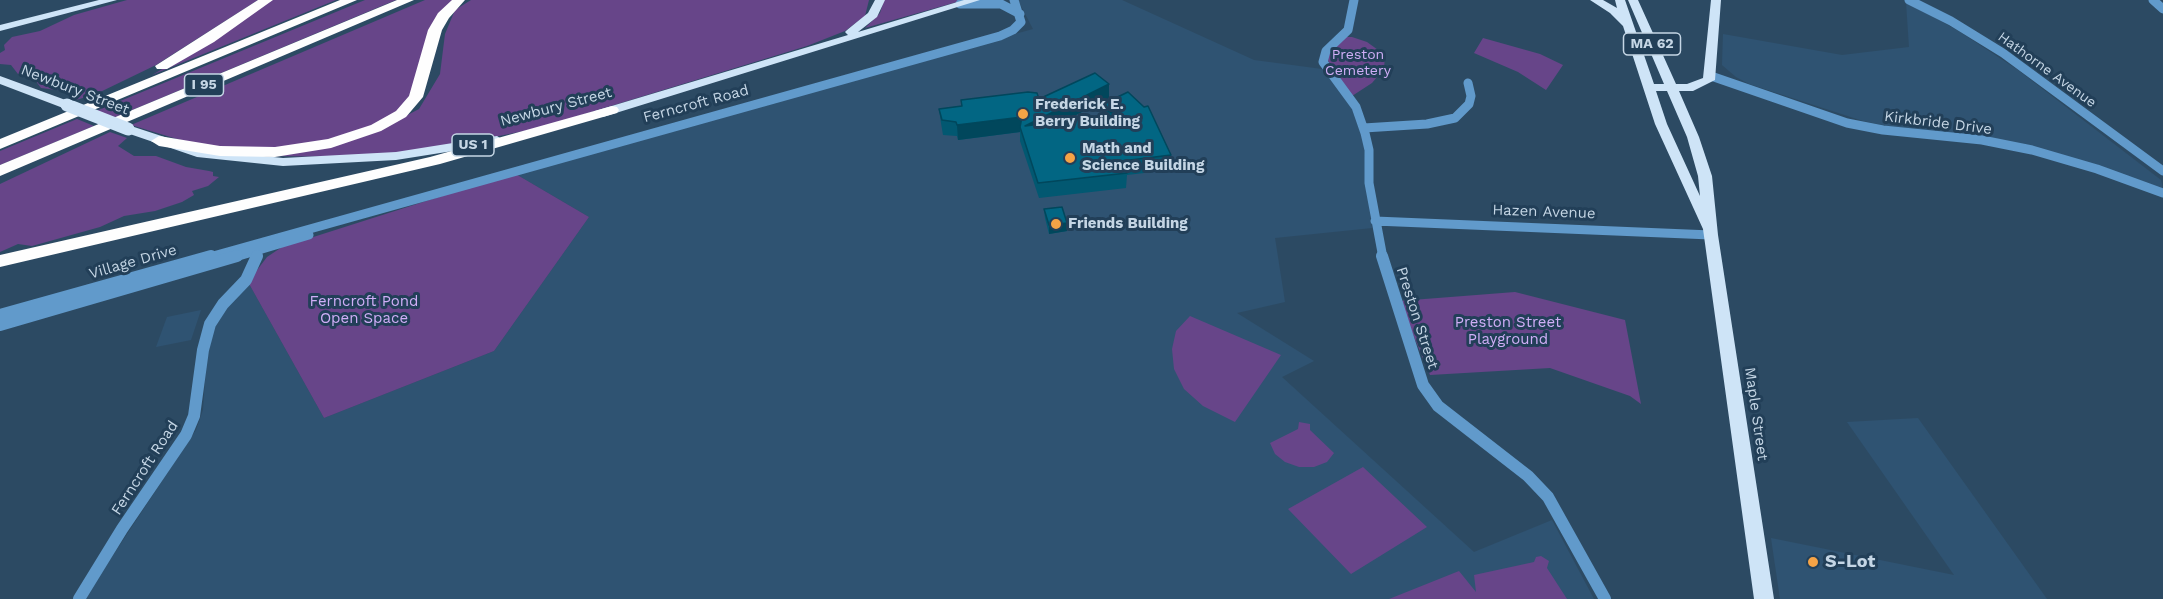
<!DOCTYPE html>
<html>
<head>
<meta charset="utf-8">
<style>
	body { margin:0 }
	canvas { display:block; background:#2c4a63 }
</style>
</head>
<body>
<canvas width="2163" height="599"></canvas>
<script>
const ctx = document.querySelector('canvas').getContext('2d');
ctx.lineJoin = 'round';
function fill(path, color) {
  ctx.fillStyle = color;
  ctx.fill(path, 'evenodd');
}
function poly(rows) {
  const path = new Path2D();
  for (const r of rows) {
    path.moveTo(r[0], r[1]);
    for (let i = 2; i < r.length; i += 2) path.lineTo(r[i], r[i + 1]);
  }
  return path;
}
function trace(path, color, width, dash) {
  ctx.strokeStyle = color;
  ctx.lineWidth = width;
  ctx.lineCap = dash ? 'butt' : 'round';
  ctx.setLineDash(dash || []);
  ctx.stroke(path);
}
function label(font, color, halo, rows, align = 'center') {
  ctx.font = font + ' "Work Sans",sans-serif';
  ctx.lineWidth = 6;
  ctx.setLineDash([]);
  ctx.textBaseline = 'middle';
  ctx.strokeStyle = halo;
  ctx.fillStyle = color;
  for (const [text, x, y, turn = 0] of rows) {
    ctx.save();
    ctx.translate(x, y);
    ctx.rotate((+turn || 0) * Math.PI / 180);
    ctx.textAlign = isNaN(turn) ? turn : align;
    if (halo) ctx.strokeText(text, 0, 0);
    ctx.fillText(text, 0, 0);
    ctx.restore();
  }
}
const built = poly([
	[1018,0,1122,0,1254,60,1322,69,1350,103,1364,142,1367,191,1372,228,1275,238,1285,302,1237,313,1314,361,1282,377,1474,552,1552,520,1594,599,84,599,196,430,203,410,206,367,214,324,248,282,324,418,494,351,589,217,514,173,1033,29],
	[1906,2,1957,30,2018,70,2161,180,2163,189,1981,136,1891,127,1863,121,1749,84,1736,77,1722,65,1723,34,1842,55,1909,47],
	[201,310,191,340,156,347,167,317],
	[1918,418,2047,599,1780,599,1771,538,1954,575,1847,422]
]);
const green = poly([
	[127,0,258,0,156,65,96,94,76,100,73,92,41,88,35,80,18,74,11,65,0,64,0,53,5,50,4,45,12,37,40,31,74,15],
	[272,0,336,0,152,75,178,60],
	[365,0,396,0,113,118,96,111],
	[425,0,454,0,413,95,392,116,348,136,259,151,190,143,131,125],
	[471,0,869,0,865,16,845,31,807,46,539,128,434,149,355,157,266,156,398,120,419,109,440,74,445,34,455,10],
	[884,0,964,0,865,28,880,13],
	[1344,37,1352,37,1367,42,1385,55,1384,69,1372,83,1352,96,1322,52],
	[1483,38,1540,54,1563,65,1546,90,1518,72,1474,53],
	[77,119,94,126,0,165,0,151],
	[110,132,127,138,118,146,134,156,156,156,186,167,209,171,213,172,213,176,219,177,208,186,192,191,194,195,182,202,155,211,124,216,100,227,32,246,18,244,0,252,0,184],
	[514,173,589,217,494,351,324,418,248,282,267,257,282,247],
	[1515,292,1625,320,1641,404,1630,396,1550,368,1430,375,1399,301],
	[1190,316,1281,355,1235,422,1203,406,1184,389,1174,369,1172,349,1176,331],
	[1299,422,1310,424,1310,430,1334,453,1327,462,1314,467,1299,467,1285,462,1275,454,1270,443,1298,429],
	[1363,467,1427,527,1351,574,1288,509],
	[1541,556,1549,561,1547,568,1567,599,1389,599,1459,571,1476,592,1474,575,1534,562,1536,557]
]);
const minorFar1 = poly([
	[1354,0,1348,30,1326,51,1323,62,1356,107,1365,133,1369,150,1369,183,1383,258],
	[1909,0,1951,21,2003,53,2163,171],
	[2153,0,2163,9],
	[960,4,1001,4,1020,14],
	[1711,76,1847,123,1883,130,1982,140,2032,150,2097,169,2163,193],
	[1364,128,1427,124,1455,118,1469,104,1471,96,1468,83],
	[1375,221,1711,235],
	[206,258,1000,36,1013,30,1021,22,1014,0],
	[232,258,309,235],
	[257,258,258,251,271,240]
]);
const minor = poly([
	[1382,256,1423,385,1438,406,1528,476,1548,497,1605,599],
	[0,315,211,256],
	[0,325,237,256],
	[79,599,122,529,186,435,194,416,203,350,210,324,223,304,246,280,257,256]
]);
const major = poly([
	[99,0,117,0,0,31,0,25,99,0],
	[875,0,885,0,877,17,858,32,964,0,980,0,603,117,595,117,593,114,595,111,848,35,845,32,847,30,868,13,875,0],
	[1590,0,1603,0,1617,8,1615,0,1625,0,1654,84,1664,84,1628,0,1638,0,1676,84,1687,84,1703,78,1711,0,1721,0,1715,80,1693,91,1679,91,1699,137,1712,176,1718,235,1774,599,1754,599,1703,229,1655,124,1623,26,1610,13,1590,0],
	[1656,91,1667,91,1687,137,1698,176,1700,196,1667,124,1656,91],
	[0,76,71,102,73,105,71,108,63,108,0,84,0,76],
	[128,125,204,150,283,158,396,152,497,136,503,140,497,144,396,160,283,166,197,157,124,132,124,126,128,125]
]);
const highway = poly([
	[258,0,273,0,214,42,167,69,157,69,155,66,258,0],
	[340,0,357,0,0,149,0,139,340,0],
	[397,0,414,0,0,176,0,165,397,0],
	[452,0,465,0,449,18,442,30,423,97,406,117,381,131,331,148,275,157,220,156,159,146,151,141,159,136,220,146,275,147,328,139,371,125,396,111,409,96,428,30,438,13,452,0],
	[612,106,617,107,619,110,617,113,440,164,0,267,0,255,430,157,612,106]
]);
const majorBridge = poly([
	[67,105,128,129]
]);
const wall = poly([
	[1109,84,1109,98,1063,121,1102,117,1103,104,1171,155,1170,170,1127,175,1126,188,1039,198,1020,141,1020,132,958,140,957,136,943,135,941,123,939,109,961,106,961,100,1039,99],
	[1044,209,1067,223,1067,231,1049,234,1045,218]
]);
const shadedWall = poly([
	[1109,84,1109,98,1026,141,1025,126],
	[1022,117,1020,127,1020,132,958,140,957,125],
	[1067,223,1067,231,1049,234,1049,225]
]);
const building = poly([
	[1095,73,1109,84,1025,126,1116,115,1103,108,1106,106,1103,104,1128,92,1144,107,1148,106,1171,155,1122,161,1127,173,1038,183,1020,127,1022,117,957,125,956,122,942,120,939,109,962,106,961,100,1028,92,1037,93,1039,99,1095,73],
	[1062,207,1067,223,1049,225,1044,209,1062,207]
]);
const markers = [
	[1023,114,6,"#f5a346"],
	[1070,158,6,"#f5a346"],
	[1056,224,6,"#f5a346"],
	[1813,562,6,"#f5a346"]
];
const shields = [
	[1652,44,57],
	[204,85,39],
	[473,145,42]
];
const shieldNames = [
	["MA 62",1652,44],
	["I 95",204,85],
	["US 1",473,145]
];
const farParknames = [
	["Preston",1358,55],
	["Cemetery",1358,71]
];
const farStreetnames = [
	["Hathorne Avenue",2047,70,36]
];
const streetNames = [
	["Newbury Street",75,90,21],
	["Ferncroft Road",696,104,-15],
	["Newbury Street",556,107,-15],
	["Kirkbride Drive",1938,123,7],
	["Hazen Avenue",1544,212,2],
	["Village Drive",133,262,-16],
	["Preston Street",1417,318,72],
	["Maple Street",1756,414,82],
	["Ferncroft Road",145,468,-57]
];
const poiNames = [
	["Frederick E.",1035,105],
	["Berry Building",1035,122],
	["Math and",1082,149],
	["Science Building",1082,166],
	["Friends Building",1068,224]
];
const parkNames = [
	["Ferncroft Pond",364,302],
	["Open Space",364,319],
	["Preston Street",1508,323],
	["Playground",1508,340]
];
const nearPoinames = [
	["S-Lot",1825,562]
];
fill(built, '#2f5372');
fill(green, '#674589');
trace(minorFar1, '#619acb', 9);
trace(minor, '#619acb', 12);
fill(major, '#cee4f7');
fill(highway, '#fefefe');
trace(majorBridge, '#cee4f7', 13);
fill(wall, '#025871');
fill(shadedWall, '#01475c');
fill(building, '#026683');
trace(building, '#01475c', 1.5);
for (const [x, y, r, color] of markers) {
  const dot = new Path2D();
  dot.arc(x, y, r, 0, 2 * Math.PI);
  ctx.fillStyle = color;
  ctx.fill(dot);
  trace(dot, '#223f58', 2);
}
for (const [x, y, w] of shields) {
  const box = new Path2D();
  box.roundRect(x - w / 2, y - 11, w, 22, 4.5);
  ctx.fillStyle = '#223f58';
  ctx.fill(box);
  trace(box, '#c5d6e5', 1.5);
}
label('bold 14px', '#c5d6e5', null, shieldNames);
label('14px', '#d0aef7', '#223f58', farParknames);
label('14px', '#c5d6e5', '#223f58', farStreetnames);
label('15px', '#c5d6e5', '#223f58', streetNames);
label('bold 15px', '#c5d6e5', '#223f58', poiNames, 'left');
label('15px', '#d0aef7', '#223f58', parkNames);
label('bold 18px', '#c5d6e5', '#223f58', nearPoinames, 'left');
</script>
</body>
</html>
